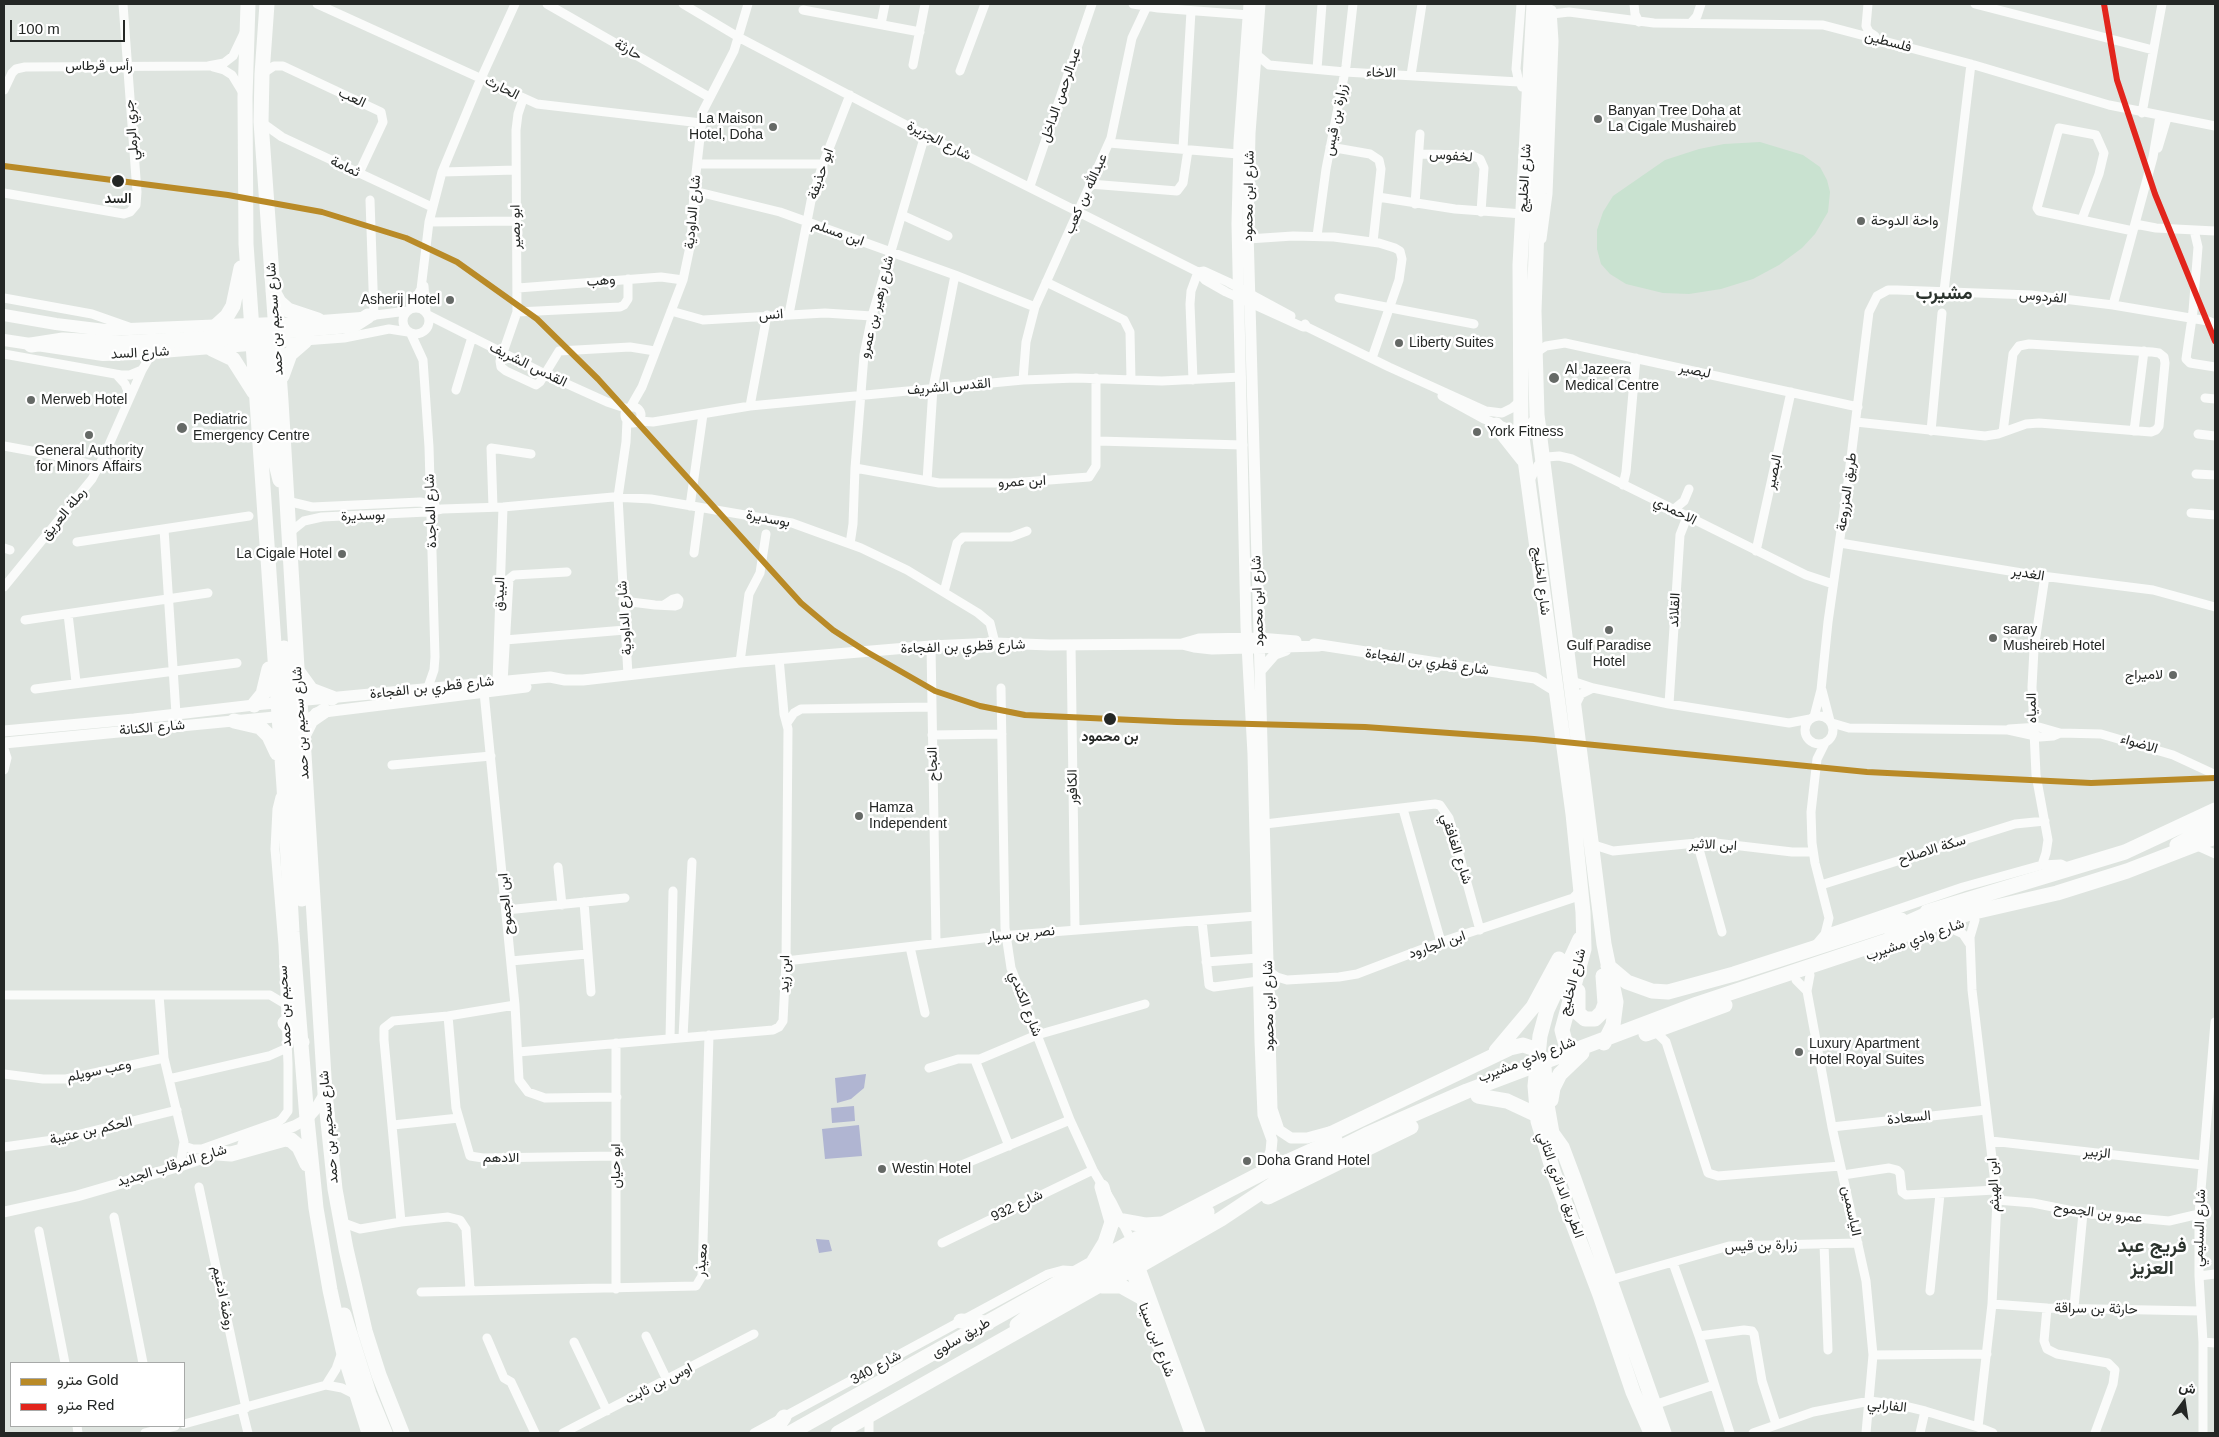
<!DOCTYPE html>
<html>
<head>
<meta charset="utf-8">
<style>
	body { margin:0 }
	#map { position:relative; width:2219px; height:1437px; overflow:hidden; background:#dee4df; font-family:Helvetica,Vazirmatn,sans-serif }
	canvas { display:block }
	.frame { position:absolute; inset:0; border:5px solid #242725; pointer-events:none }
	.legend { position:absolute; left:10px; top:1362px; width:175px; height:65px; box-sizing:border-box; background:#fff; border:1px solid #a7a9a8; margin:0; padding:6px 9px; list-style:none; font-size:15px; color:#242725 }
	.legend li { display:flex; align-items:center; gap:10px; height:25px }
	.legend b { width:25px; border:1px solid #a7a9a8 }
	.north { position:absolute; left:2159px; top:1377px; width:50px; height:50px; -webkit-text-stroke:4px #fff; paint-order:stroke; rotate:14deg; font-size:14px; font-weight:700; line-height:20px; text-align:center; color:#242725 }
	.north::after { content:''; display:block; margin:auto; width:18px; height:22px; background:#242725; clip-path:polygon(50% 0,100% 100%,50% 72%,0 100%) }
	.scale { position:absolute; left:10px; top:20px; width:115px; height:22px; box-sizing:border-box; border:2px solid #242725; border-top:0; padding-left:6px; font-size:15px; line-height:18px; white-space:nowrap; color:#242725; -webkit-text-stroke:4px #fff; paint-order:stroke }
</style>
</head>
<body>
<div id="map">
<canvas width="2219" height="1437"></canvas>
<div class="frame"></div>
<ul class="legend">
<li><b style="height:6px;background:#b98a27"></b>مترو Gold</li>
<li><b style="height:6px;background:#e2251c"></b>مترو Red</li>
</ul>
<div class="north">ش</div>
<div class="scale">100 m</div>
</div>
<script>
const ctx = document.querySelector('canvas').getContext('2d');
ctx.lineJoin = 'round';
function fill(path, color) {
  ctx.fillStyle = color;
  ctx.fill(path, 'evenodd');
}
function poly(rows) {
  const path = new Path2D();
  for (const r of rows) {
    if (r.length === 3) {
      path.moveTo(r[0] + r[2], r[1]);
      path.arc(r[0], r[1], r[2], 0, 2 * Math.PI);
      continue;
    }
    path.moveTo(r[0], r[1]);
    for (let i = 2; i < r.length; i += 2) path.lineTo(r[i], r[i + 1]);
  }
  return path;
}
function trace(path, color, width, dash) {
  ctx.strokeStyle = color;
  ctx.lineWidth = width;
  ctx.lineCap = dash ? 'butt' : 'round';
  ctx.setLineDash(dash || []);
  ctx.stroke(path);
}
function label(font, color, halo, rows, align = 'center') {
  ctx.font = font + ' Helvetica,Vazirmatn,sans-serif';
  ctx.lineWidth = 5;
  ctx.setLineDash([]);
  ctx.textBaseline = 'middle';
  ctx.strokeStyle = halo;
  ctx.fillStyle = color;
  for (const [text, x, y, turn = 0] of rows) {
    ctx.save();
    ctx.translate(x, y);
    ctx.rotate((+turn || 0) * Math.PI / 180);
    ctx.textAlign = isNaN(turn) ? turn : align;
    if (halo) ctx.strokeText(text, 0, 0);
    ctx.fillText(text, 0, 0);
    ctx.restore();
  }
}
const green = poly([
	[1760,142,1803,155,1820,167,1827,180,1830,192,1828,212,1815,234,1802,248,1779,265,1753,279,1721,289,1689,294,1663,293,1626,284,1610,274,1601,264,1597,249,1597,230,1603,212,1613,196,1665,160,1699,149,1724,144]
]);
const water = poly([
	[866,1074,864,1088,851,1099,837,1103,835,1078],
	[854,1106,855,1121,832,1123,831,1108],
	[859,1125,862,1156,825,1159,822,1129],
	[816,1239,829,1240,832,1251,819,1253]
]);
const minor = poly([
	[317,4,537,104,701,123],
	[547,4,709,97],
	[683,4,740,38,925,135,1198,272,1205,280,1226,292,1303,327,1307,327],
	[1133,4,1158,8,1249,15],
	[1521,4,1516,69,1518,78,1522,87],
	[1634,4,1635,14,1639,22],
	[1868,4,1866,26,1869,32,1875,36],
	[1975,4,2153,50],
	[803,10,920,32],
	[1552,14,1569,12,1654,23,1823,25,1971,64,2109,105,2215,126],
	[1691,23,1697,16,1701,4],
	[881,24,885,4],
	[1256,54,1269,65,1345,72,1519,82],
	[913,65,925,4],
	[213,67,224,70,232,75,243,93],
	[1317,69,1322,4],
	[960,71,985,4],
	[262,74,274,66,283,66,381,112,383,122,359,173],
	[1411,75,1422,4],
	[4,90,12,73,16,69,25,67,208,66,224,63,233,56,244,33],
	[523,99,518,114,516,130,517,312,500,361,501,367,506,371,536,385,540,382,559,351,630,347,655,351],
	[2142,113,2162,4],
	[261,122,282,137,432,207],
	[1109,143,1238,154],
	[1330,147,1370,154,1379,160,1381,169,1373,242],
	[2158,148,2167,118],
	[1183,149,1191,11],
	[1419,154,1471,155,1480,159,1484,168,1481,212],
	[697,164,823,164],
	[442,172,516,170],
	[1090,184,1177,191,1183,183,1188,150],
	[1030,186,1092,4],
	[694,191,780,212,955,275,1035,307],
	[4,193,124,214,130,212,136,205,137,192,123,4],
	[1378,197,1455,209,1523,214],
	[370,200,374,316],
	[1415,204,1420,134],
	[902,215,948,236],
	[2082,219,2099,174,2104,153,2096,135,2059,128,2037,208,2039,211,2133,231],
	[429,222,515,221],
	[2135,224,2156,228,2215,231],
	[2194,230,2198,247,2193,311,2186,359,2190,363,2215,367],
	[1317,236,1326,169,1346,66,1353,4],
	[1248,239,1293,236,1334,237,1379,243,1395,248,1400,251,1402,259,1399,280,1372,358],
	[1542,239,1548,194,1554,41,1552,10],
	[1198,272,1204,271,1228,282,1291,316],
	[1046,282,1124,320,1130,332,1131,380],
	[424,286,426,312],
	[518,288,661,277,683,280],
	[1944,291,1971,64],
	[4,298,92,314,129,327],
	[1339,298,1474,324],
	[2113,305,2153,157,2160,116],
	[416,321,13],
	[410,309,421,289,429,222,442,172,479,83,515,4],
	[671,311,703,320,825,313,872,316],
	[517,312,620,307,624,305,628,299,628,279],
	[789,314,811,201,823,164,850,95],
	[428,315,545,374,607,402,628,409],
	[275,323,368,316,407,311],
	[1305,324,1307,327,1389,367,1486,411,1502,413,1512,408,1521,400],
	[411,334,423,360,429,447,435,657,434,670,427,690],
	[277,343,344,338,389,329,408,332],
	[4,354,121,375,130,375,142,370],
	[1534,354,1546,346,1565,343,1858,407],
	[116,374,125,384,130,396],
	[1023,380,1026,342,1035,307,1111,138,1132,38,1147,6],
	[1193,380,1190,304,1191,291,1198,272],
	[456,390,472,337],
	[1442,396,1484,419,1510,429,1525,429,1537,416],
	[2205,398,2215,399],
	[750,406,767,315],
	[633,415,8],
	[630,408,642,387,683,280,691,242,694,191,703,111,734,51,748,4],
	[627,420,626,442,618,497,628,675],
	[639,421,653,422,750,406,1023,380,1076,378,1162,381,1241,377],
	[1856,422,1985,436,1998,434,2026,424,2039,423,2151,432,2156,430,2159,426,2165,363,2164,357,2159,353,2152,352,2029,344,2019,346,2013,354,2003,432],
	[1931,431,1942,313],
	[2134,431,2144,351],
	[2198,434,2215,436],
	[1097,441,1243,445],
	[4,446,64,457,99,467],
	[855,468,939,483,1010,483,1089,477,1096,466,1096,378],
	[2196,474,2215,475],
	[1530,480,1538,465,1547,457,1559,456,1572,459,1806,575,1833,584],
	[927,481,933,388,955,275],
	[1623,485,1626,472,1636,358],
	[287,501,312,507,420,502,435,505],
	[690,506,703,414],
	[493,507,491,448,531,454],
	[1673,510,1684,501,1689,489],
	[2191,513,2215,515],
	[164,529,176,714],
	[289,533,304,521,322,517,427,512,442,509,503,507,613,497,651,499,792,523,861,548,907,570,978,613,990,623,995,643],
	[77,542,249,516],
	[1840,543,2034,575,2153,590,2215,607],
	[850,544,853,524,855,468,864,355,872,316,925,135],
	[4,548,10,550],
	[1756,551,1791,392],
	[694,553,700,508],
	[4,587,92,479,104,456,142,370,152,353],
	[944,592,957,543,963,537,1011,537,1027,531],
	[623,601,655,605,675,606,678,605,679,600,677,598,673,599,664,605],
	[68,614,76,682],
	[25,620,208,593],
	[505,640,625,630],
	[1071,645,1075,929],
	[931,646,936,942],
	[740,662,749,594,760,573,766,534],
	[1570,678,1575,682,1593,688,1669,704,1789,723,1810,719],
	[497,682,503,507],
	[503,682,509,579,514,575,567,572],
	[1001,688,1005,928,1011,968,1070,1120,1093,1170,1112,1202,1132,1242],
	[35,689,237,663],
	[1822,690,1830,721],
	[484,692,515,1005,519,1080,528,1092,545,1098,617,1097],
	[1669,704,1680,535,1687,517],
	[1575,706,1581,694,1593,688],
	[1819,730,14],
	[1814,717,1821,690,1828,622,1848,482,1867,328,1869,312,1877,296,1888,290,1897,290,2031,295,2113,305,2208,321,2215,324],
	[787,723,794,713,801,709,932,707],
	[1832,723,1849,728,2008,730,2040,737,2053,736,2060,733,2101,734,2173,755,2214,774],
	[2009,729,2039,727,2060,733],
	[932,735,1002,734],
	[1825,743,1817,759,1811,812,1812,843,1815,863,1829,918,1825,934],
	[4,749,7,758,4,770],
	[392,765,491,756],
	[1403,809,1441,942],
	[1265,824,1435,804,1440,805,1449,818,1480,930],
	[1697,842,1722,932],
	[1591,844,1613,851,1707,842,1792,852,1813,852],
	[2195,845,2215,854],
	[2042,865,2046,853,2048,840,2036,775,2032,687,2034,649,2045,576],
	[558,867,562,905],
	[1821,885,2015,824,2045,821],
	[584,902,591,992],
	[506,910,625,898],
	[1975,920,1970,937,1972,990,1997,1200,1992,1304,1978,1427],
	[1202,921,1209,985,1214,987,1259,981],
	[1950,928,1963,934,1969,943],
	[910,947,925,1013],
	[1814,947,1825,934,1963,887,2042,865,2061,864,2069,868],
	[511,961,587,954],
	[786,961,1000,936,1257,916],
	[1206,962,1258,958],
	[1269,971,1277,977,1287,980,1339,977,1357,974,1441,942,1573,898,1581,890],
	[1810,975,1807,991,1832,1127,1866,1281,1873,1355,1866,1433],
	[1796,980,1807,991],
	[4,995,270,995,285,1004],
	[159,995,164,1058,184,1142,180,1166],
	[448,1016,456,1108,470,1156,483,1158,616,1156],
	[1655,1031,1666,1042,1708,1173,1718,1176,1840,1166],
	[683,1037,692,862],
	[670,1039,673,891],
	[518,1052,773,1030,779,1027,783,1021,786,961,788,729,784,714,779,658],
	[975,1060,1009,1146],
	[929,1068,958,1059,980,1059,1037,1035,1145,1004],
	[4,1074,43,1079,66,1079,164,1058],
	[169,1079,269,1056,287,1048],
	[393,1125,459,1118],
	[1832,1127,1986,1110],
	[1991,1141,2203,1165],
	[184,1146,193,1149,202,1149,278,1122,282,1119,288,1111,288,1064,283,945,275,849,277,809,280,797],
	[4,1147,60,1139,177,1110],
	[945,1172,1070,1120],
	[1843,1175,1889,1168,1897,1170,1900,1173,1902,1192,1906,1195,1995,1190],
	[199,1187,246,1408],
	[1997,1200,2033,1203,2083,1213,2169,1221,2199,1214],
	[114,1217,143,1363],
	[341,1222,360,1229,401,1222,448,1217,460,1220,466,1229,470,1289],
	[401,1222,384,1040,384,1028,393,1021,448,1016,515,1005],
	[39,1231,65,1363],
	[942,1243,1093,1170],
	[1824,1244,1828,1350],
	[1673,1263,1699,1336,1730,1433],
	[2199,1276,2215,1274],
	[1610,1280,1729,1246,1858,1243],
	[616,1289,616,1043],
	[1930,1291,1940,1194],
	[421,1292,696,1286,702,1276,709,1035],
	[1992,1304,2047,1308,2200,1311],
	[2074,1307,2083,1213],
	[2047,1308,2044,1341,2047,1349,2057,1354,2108,1363,2115,1370,2113,1384,2095,1433],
	[646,1336,667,1380],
	[1699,1336,1744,1330,1752,1331,1754,1334,1762,1381,1776,1424],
	[487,1338,504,1378,511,1382,535,1433],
	[574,1342,607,1411],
	[2203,1342,2215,1343],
	[1873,1355,1987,1354],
	[326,1385,336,1369,342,1352],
	[1654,1405,1714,1385],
	[242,1409,248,1433],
	[184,1424,326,1385,342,1388,356,1395],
	[77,1426,78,1433],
	[145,1433,175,1426],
	[563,1433,754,1334],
	[754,1433,1048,1274,1063,1270,1077,1271],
	[869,1433,869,1416],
	[1753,1433,1813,1412,1870,1401,1900,1405,1925,1411,1978,1427,1993,1433],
	[1920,1433,1925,1411],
	[2203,1433,2203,1342,2199,1276,2199,1214,2215,1022]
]);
const tertiary = poly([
	[1249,4,1239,143,1237,224,1246,627,1253,754,1260,1041,1263,1115,1272,1140,1271,1151,1262,1173],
	[1260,4,1250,133,1248,231,1272,1109,1279,1130,1291,1138,1307,1138,1329,1132],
	[1182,644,1199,639,1259,638,1296,641],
	[1314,644,1535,678,1556,691],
	[1261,670,1275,654,1286,650],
	[316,713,526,687],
	[4,731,134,719,254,705,550,677,565,680,583,680,740,662,931,646,995,643,1050,645,1182,644,1194,647,1212,649,1319,646],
	[4,743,285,716],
	[243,1144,294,1126,307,1119,315,1110,325,1093],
	[4,1212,77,1196,180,1166,223,1151],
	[1137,1260,1200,1433],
	[1128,1263,1190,1433]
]);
const secondary = poly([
	[4,315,56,324,105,330,275,323],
	[4,340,103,355,136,354,262,344]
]);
const primary = poly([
	[1534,4,1520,265,1521,430,1573,814,1583,912,1584,949,1562,1030,1567,1049,1581,1053],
	[1545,4,1534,311,1537,415,1604,944,1616,1002,1613,1025,1604,1043],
	[1496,425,1523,459],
	[2177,845,2215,824],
	[1927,912,2125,852,2215,810],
	[1891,930,1936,910],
	[1580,939,1547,1010,1540,1036,1535,1086,1538,1121,1554,1174,1600,1295,1633,1392,1651,1433],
	[1608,966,1627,982,1652,991,1668,992,1734,974,1901,920],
	[1578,991,1578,1013,1585,1019,1595,1019,1602,1012,1605,1004,1603,976],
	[1646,1034,1725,1005],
	[1496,1051,1533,1007,1559,959],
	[1478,1096,1507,1101,1537,1115],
	[1551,1100,1553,1088,1560,1074,1582,1053],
	[1322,1138,1510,1048,1523,1045,1535,1049,1541,1057,1544,1066,1546,1099,1552,1133,1562,1147,1574,1179,1664,1433],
	[1268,1197,1411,1127],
	[1123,1221,1145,1225,1161,1224],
	[1094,1261,1105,1243,1112,1222,1102,1187],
	[1130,1264,1135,1253,1207,1212],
	[1102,1286,1121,1286,1139,1296],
	[961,1321,988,1323],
	[1017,1325,1041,1306,1126,1258,1131,1251,1132,1242],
	[773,1433,784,1417],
	[790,1433,1165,1223,1262,1173,1335,1140],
	[838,1433,1096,1287,1139,1266,1221,1219,1290,1173,1366,1135,1467,1091,1697,1004,1970,913,2057,893,2127,871,2215,837]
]);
const trunk = poly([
	[248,4,245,97,246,244,284,787,292,932,307,1119,316,1208,330,1290,343,1350,369,1433],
	[267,4,262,74,261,122,281,401,297,668,303,738,325,1093,335,1189,346,1249,365,1331,379,1375,402,1433],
	[273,291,279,302,288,310,318,320],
	[216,326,227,316,233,306,241,268],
	[253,327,264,344,270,439,280,480],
	[268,335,283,331,354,325,368,316],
	[31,345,63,340,121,343,252,336,264,331,275,323],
	[212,349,233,359,254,392],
	[282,376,290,354,305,341],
	[284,648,288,702,296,712],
	[298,672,311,690,332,698],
	[277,703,286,705,290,712,302,899],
	[254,705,263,694,269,669],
	[234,721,260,727,269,736,277,753],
	[303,736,311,720,324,711],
	[285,1023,302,1042],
	[217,1153,231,1154,285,1139,291,1140,299,1147,307,1164],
	[344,1315,369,1394,385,1433]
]);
const metro1 = poly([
	[4,166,228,195,322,212,406,238,457,262,537,319,598,379,801,603,833,630,867,652,935,691,980,706,1025,715,1177,722,1365,727,1534,739,1867,772,2091,783,2215,778]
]);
const metro2 = poly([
	[2104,4,2117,80,2155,194,2215,341]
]);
const markers = [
	[1598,119,5,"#656966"],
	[773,127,5,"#656966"],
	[118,181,7,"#242725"],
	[1861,221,5,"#656966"],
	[450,300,5,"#656966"],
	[1399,343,5,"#656966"],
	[1554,378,6,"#656966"],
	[31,400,5,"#656966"],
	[182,428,6,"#656966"],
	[1477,432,5,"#656966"],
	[89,435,5,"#656966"],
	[342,554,5,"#656966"],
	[1609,630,5,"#656966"],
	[1993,638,5,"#656966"],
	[2173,675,5,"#656966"],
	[1110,719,7,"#242725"],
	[859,816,5,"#656966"],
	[1799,1052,5,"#656966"],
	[1247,1161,5,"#656966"],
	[882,1169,5,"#656966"]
];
const streetNames = [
	["فلسطين",1888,42,15],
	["حارثة",628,50,30],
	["رأس قرطاس",99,66],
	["الاخاء",1381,73,2],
	["الحارث",502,88,27],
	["عبدالرحمن الداخل",1061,95,-71],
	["العب",352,98,25],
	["زرارة بن قيس",1336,120,-79],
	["جري الرملي",132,130,-95],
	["شارع الجزيرة",939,141,27],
	["لخفوس",1451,156,5],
	["ثمامة",345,167,25],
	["ابو حذيفة",821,174,-71],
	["شارع الخليج",1525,178,-87],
	["عبدالله بن كعب",1086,194,-66],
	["شارع ابن محمود",1249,196,-89],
	["شارع الداودية",693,212,-85],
	["ابو بصير",516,227,-91],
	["ابن مسلم",838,233,20],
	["وهب",601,281,-5],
	["الفردوس",2043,297,5],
	["شارع زهير بن عمرو",877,307,-76],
	["انس",771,315,-4],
	["شارع سحيم بن حمد",275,319,-94],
	["شارع السد",140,353,-3],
	["القدس الشريف",528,365,26],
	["لبصير",1695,371,12],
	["القدس الشريف",949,387,-5],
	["البصير",1774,472,-78],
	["ابن عمرو",1022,482,-3],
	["طريق المزروعة",1847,492,-82],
	["شارع الماجدة",431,511,-92],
	["الاحمدي",1675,511,27],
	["رملة العريق",64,514,-51],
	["بوسديرة",363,516,-2],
	["بوسديرة",768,519,11],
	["الغدير",2028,574,9],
	["شارع الخليج",1541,581,83],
	["البيدق",500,594,-88],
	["شارع ابن محمود",1258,601,-92],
	["القلائد",1675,610,-87],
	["شارع الداودية",625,618,-94],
	["شارع قطري بن الفجاءة",963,647,-2],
	["شارع قطري بن الفجاءة",1427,662,8],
	["شارع قطري بن الفجاءة",432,688,-6],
	["المياه",2032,708,-91],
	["شارع سحيم بن حمد",301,723,-94],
	["شارع الكنانة",152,728,-5],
	["الاضواء",2139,744,17],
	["النجاح",933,764,-91],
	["الكافور",1073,787,-91],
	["ابن الاثير",1713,845,3],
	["شارع الغافقي",1456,849,72],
	["سكة الاصلاح",1932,850,-17],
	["ابن الجموح",506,904,-95],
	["نصر بن سيار",1021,934,-5],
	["شارع وادي مشيرب",1915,940,-19],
	["ابن الجارود",1437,945,-19],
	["ابن زيد",785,974,-89],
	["شارع الخليج",1573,982,-75],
	["شارع الكندي",1025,1004,69],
	["سحيم بن حمد",285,1006,-93],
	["شارع ابن محمود",1269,1006,-91],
	["شارع وادي مشيرب",1527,1060,-21],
	["وعب سويلم",99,1071,-12],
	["السعادة",1909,1118,-6],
	["شارع سحيم بن حمد",329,1127,-95],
	["الحكم بن عتيبة",91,1131,-13],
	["الزبير",2097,1153,5],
	["الادهم",501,1158],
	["شارع المرقاب الجديد",172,1166,-17],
	["ابو حيان",616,1166,-90],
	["الطريق الدائري الثاني",1560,1185,70],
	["ابن الهيثم",1994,1185,-93],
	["شارع 932",1017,1206,-26],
	["الياسمين",1851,1211,78],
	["عمرو بن الجموح",2098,1213,7],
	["شارع السليمي",2200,1228,-88],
	["زرارة بن قيس",1761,1246,-2],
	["معيذر",702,1260,-86],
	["روضة ادغيم",223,1298,78],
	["حارثة بن سراقة",2096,1309,1],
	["طريق سلوى",961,1338,-30],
	["شارع ابن سينا",1156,1340,69],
	["شارع 340",876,1368,-29],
	["اوس بن ثابت",659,1384,-27],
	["الفارابي",1887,1406,6]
];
const poiNames = [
	["Banyan Tree Doha at",1608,111],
	["La Cigale Mushaireb",1608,127],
	["La Maison",763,119,"right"],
	["Hotel, Doha",763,135,"right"],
	["واحة الدوحة",1871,221],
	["Asherij Hotel",440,300,"right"],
	["Liberty Suites",1409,343],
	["Al Jazeera",1565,370],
	["Medical Centre",1565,386],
	["Merweb Hotel",41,400],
	["Pediatric",193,420],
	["Emergency Centre",193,436],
	["York Fitness",1487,432],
	["General Authority",89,451,"center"],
	["for Minors Affairs",89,467,"center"],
	["La Cigale Hotel",332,554,"right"],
	["saray",2003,630],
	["Musheireb Hotel",2003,646],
	["Gulf Paradise",1609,646,"center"],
	["Hotel",1609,662,"center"],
	["لاميراج",2163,675,"right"],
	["Hamza",869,808],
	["Independent",869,824],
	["Luxury Apartment",1809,1044],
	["Hotel Royal Suites",1809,1060],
	["Doha Grand Hotel",1257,1161],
	["Westin Hotel",892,1169]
];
const stopNames = [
	["السد",118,199],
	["بن محمود",1110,737]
];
const districtNames = [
	["مشيرب",1944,294],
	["فريج عبد",2152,1247],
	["العزيز",2152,1269]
];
fill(green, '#c9e2d0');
fill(water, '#b0b5d2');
trace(minor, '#fafbfa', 9);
trace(tertiary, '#fafbfa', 11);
trace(secondary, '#fafbfa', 12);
trace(primary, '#fafbfa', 15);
trace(trunk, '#fafbfa', 15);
trace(metro1, '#b98a27', 6);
trace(metro2, '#e2251c', 6);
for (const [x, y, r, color] of markers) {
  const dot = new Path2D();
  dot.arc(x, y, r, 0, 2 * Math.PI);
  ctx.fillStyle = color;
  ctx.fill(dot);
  trace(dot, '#fff', 2);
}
label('14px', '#242725', '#fff', streetNames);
label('14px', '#242725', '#fff', poiNames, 'left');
label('bold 14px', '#242725', '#fff', stopNames);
label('bold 19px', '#2b332d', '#fff', districtNames);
</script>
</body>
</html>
